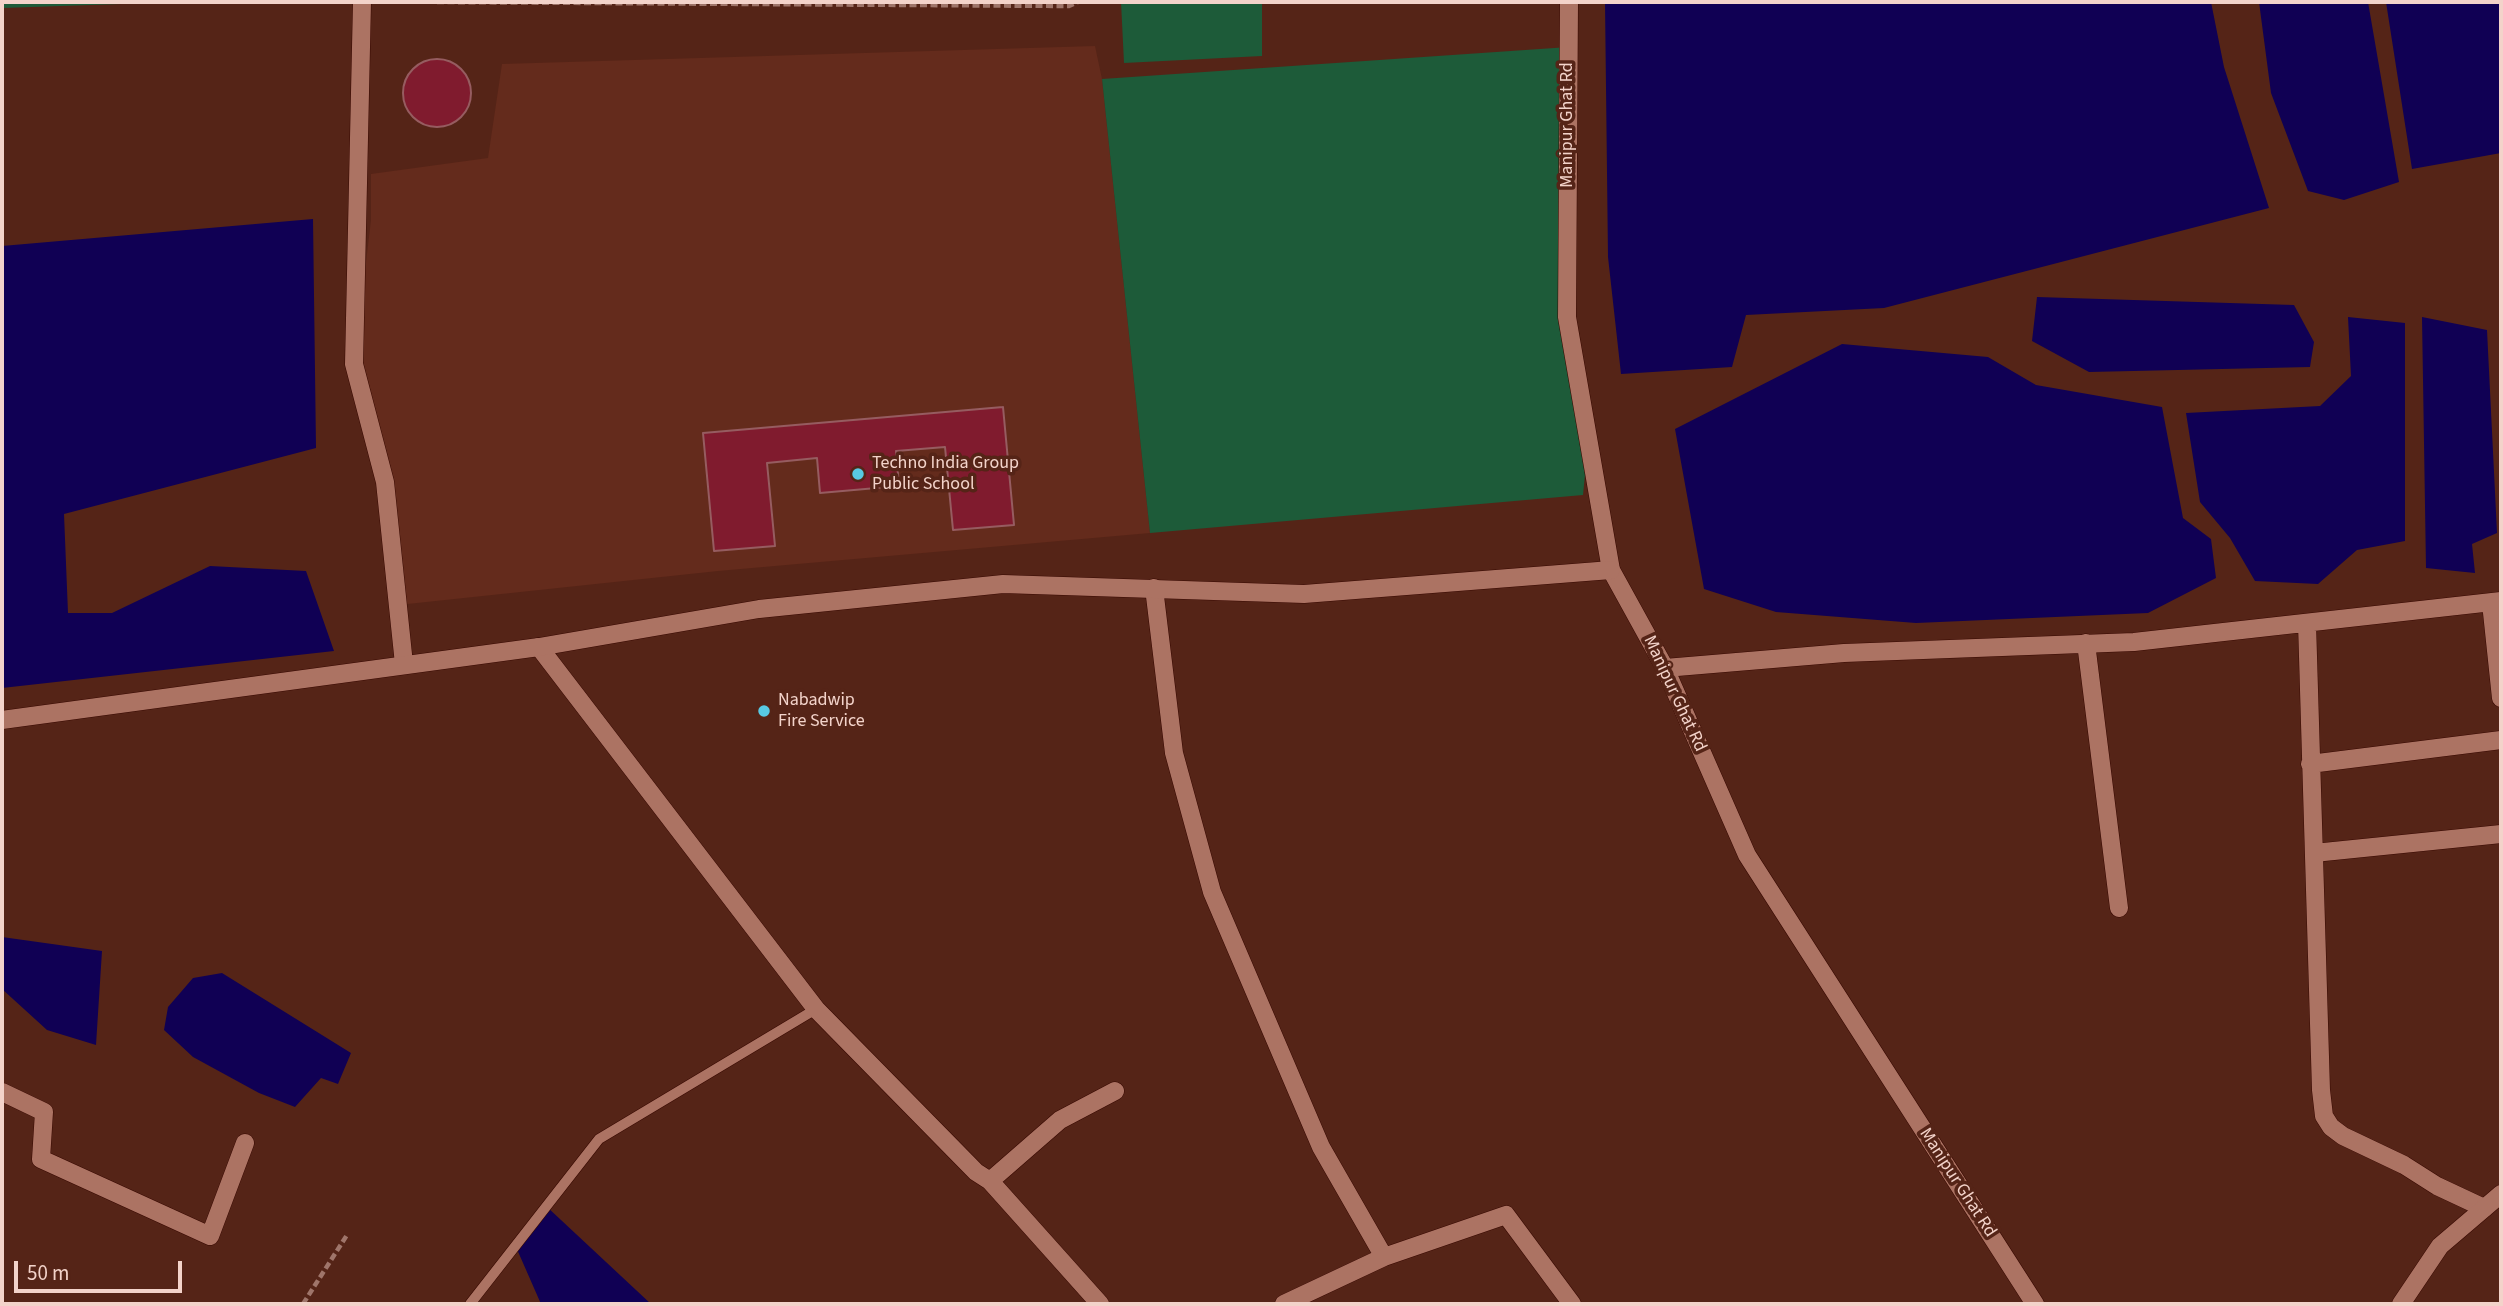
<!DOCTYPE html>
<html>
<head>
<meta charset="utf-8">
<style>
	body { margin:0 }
	#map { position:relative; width:2503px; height:1306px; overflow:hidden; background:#552417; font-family:"Source Sans 3",sans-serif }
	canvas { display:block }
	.frame { position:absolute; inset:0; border:4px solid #f3d3ca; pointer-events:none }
	.scale { position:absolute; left:14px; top:1261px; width:168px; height:32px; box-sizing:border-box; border:4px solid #f3d3ca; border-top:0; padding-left:9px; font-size:21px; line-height:24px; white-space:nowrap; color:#f3d3ca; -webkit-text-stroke:5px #552417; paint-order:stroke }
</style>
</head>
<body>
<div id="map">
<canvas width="2503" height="1306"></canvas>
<div class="frame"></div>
<div class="scale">50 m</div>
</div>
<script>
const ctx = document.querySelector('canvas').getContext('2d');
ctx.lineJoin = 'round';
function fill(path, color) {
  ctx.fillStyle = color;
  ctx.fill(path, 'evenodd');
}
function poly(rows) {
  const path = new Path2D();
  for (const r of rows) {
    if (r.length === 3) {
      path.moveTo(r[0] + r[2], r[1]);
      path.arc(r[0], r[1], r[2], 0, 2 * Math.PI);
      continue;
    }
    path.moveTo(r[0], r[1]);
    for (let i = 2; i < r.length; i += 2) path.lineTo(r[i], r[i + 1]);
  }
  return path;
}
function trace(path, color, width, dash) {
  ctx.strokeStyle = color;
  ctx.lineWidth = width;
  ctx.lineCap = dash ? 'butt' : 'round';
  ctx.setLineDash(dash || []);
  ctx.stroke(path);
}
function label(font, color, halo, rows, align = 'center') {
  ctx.font = font + ' "Source Sans 3",sans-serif';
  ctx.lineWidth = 7;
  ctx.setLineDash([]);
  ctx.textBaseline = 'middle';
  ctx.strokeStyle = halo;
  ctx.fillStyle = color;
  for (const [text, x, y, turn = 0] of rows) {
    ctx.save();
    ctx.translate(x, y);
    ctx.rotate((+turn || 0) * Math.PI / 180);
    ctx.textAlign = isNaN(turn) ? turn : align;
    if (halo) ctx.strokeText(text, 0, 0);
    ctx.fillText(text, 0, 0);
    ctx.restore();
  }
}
const built = poly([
	[1095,46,1102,79,1150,533,718,571,398,605,385,482,354,364,371,220,371,174,488,158,502,64]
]);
const green = poly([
	[2,2,180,2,2,8],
	[1121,2,1262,2,1262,56,1124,63],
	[1569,47,1567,317,1589,434,1583,495,1150,533,1102,79]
]);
const water = poly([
	[1605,2,2211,2,2224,67,2269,208,1884,308,1746,315,1732,367,1621,374,1608,257],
	[2259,2,2368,2,2399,182,2344,200,2308,191,2271,93],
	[2386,2,2501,2,2501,153,2412,169],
	[313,219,316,448,64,514,68,613,112,613,210,566,306,571,334,651,2,688,2,246],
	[2037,297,2294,305,2314,342,2310,367,2089,372,2032,341],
	[2348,317,2405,323,2405,541,2357,550,2318,584,2255,581,2230,538,2200,502,2186,413,2320,406,2351,376],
	[2422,317,2487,330,2497,533,2472,544,2475,573,2426,568],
	[1842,344,1988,357,2036,385,2162,407,2183,518,2211,539,2216,578,2148,613,1916,623,1776,612,1704,589,1675,429],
	[2,937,102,951,96,1045,47,1030,2,989],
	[222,973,351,1053,338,1084,321,1078,295,1107,259,1093,193,1057,164,1030,168,1007,193,978],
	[546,1206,651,1304,541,1304,516,1247]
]);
const building = poly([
	[437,93,34],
	[1003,407,1014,525,953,530,945,447,896,451,899,486,820,493,817,458,767,463,775,546,714,551,703,433,1003,407]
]);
const path = poly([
	[437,2,1069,6,1078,2],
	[303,1304,347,1235]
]);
const service = poly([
	[470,1304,599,1139,816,1009]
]);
const minor = poly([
	[362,2,354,364,385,482,404,664],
	[1569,2,1567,317,1611,570,1665,668,1747,855,2035,1304],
	[1154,588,1174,753,1212,892,1321,1147,1384,1257],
	[2491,603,2501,698],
	[2307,623,2321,1090,2324,1116,2331,1127,2343,1136,2404,1165,2437,1186,2484,1208],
	[2086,643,2119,908],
	[539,647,816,1009,976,1172,990,1181,1100,1304],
	[1665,668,1844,653,2134,642,2501,601],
	[2310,764,2501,740],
	[2314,853,2501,834],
	[2,1092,44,1112,41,1159,210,1236,245,1143],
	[990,1181,1060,1120,1115,1091],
	[1284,1304,1384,1257,1506,1215,1572,1304]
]);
const tertiary = poly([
	[2,720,539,647,759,609,1003,584,1304,594,1611,570],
	[2401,1304,2440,1246,2501,1194]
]);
const markers = [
	[858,474,7,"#58c9e3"],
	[764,711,7,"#58c9e3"]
];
const streetNames = [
	["Manipur Ghat Rd",1568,125,-90],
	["Manipur Ghat Rd",1674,694,65],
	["Manipur Ghat Rd",1957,1183,57]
];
const poiNames = [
	["Techno India Group",872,464],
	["Public School",872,485],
	["Nabadwip",778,701],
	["Fire Service",778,722]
];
fill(built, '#642b1c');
fill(green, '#1d5b39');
fill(water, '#100054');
fill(building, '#801b2e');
trace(building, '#965c60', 2);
trace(service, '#380900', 11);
trace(minor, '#380900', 19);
trace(tertiary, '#380900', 19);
trace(path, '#9f756a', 4.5, [7, 3.5]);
trace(service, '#ac7363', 10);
trace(minor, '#ac7363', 18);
trace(tertiary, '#ac7363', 18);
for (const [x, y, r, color] of markers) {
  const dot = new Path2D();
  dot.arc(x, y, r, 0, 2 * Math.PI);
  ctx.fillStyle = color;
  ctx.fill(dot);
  trace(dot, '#552417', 2.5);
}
label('18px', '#f3d3ca', '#552417', streetNames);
label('18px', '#f3d3ca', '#552417', poiNames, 'left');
</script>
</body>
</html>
